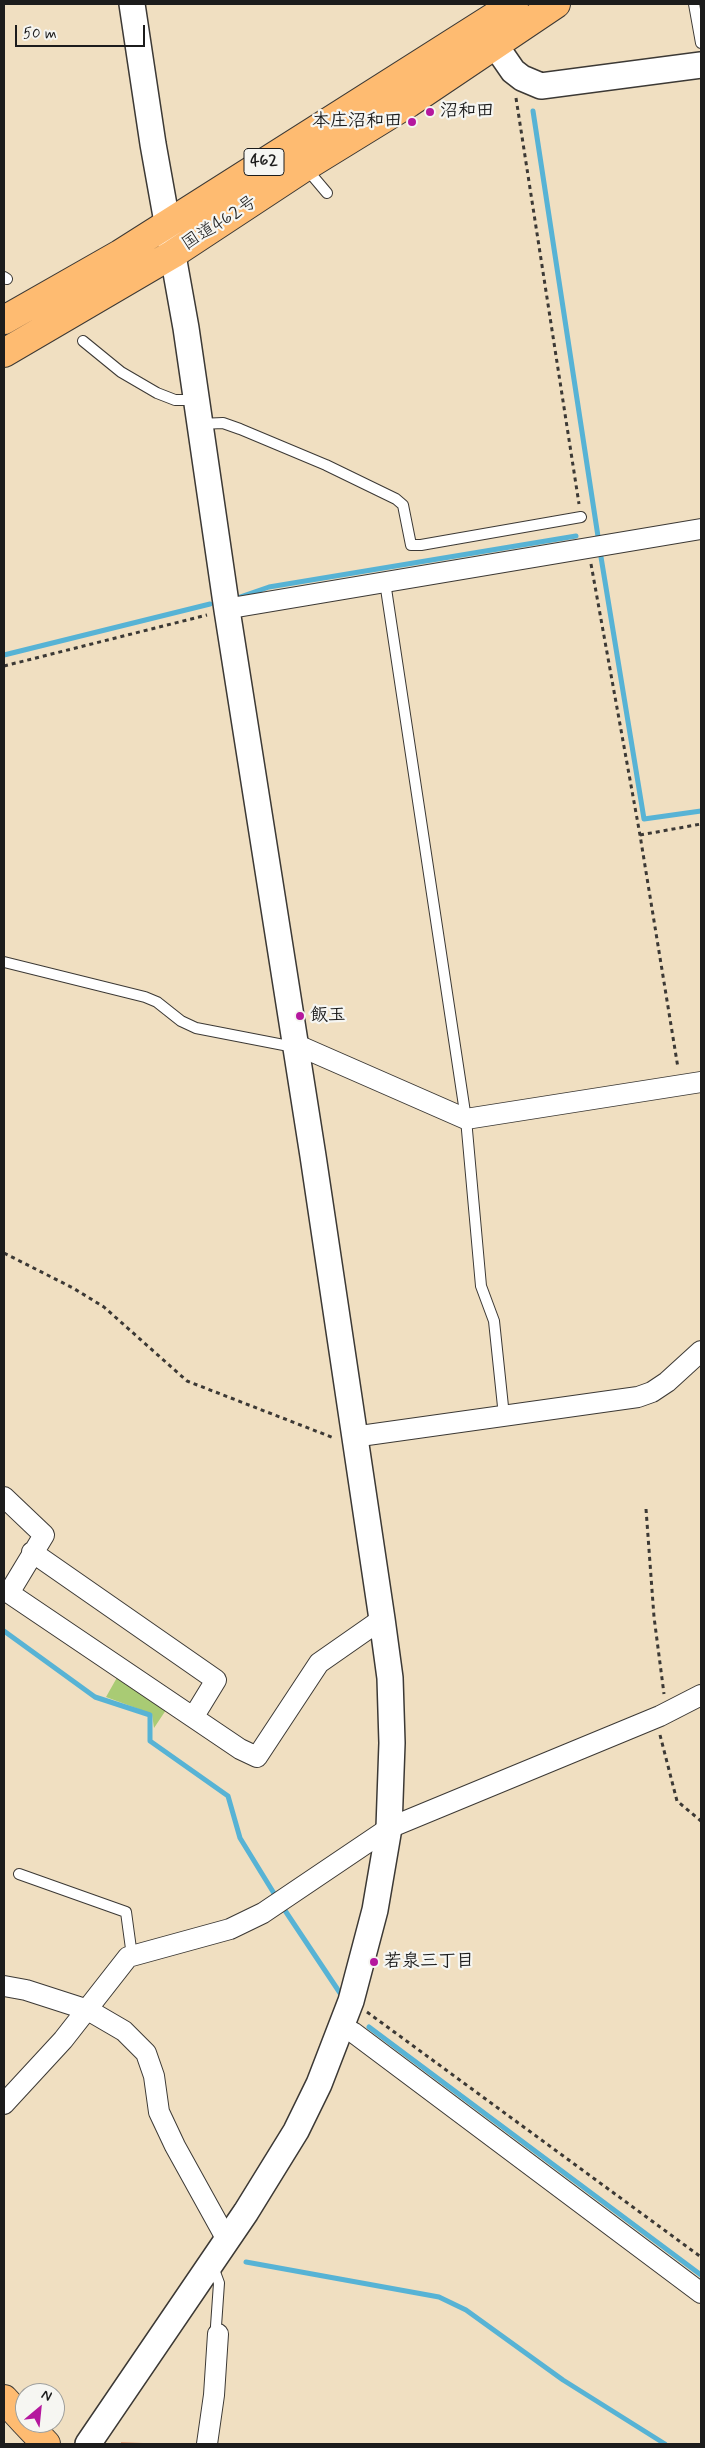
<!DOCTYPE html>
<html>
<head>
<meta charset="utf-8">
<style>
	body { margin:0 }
	#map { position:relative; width:705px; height:2448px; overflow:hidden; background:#f0dfc1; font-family:Mynerve,sans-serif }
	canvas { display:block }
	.frame { position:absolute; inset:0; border:5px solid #1c1c1c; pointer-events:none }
	.north { position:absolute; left:15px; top:2383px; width:50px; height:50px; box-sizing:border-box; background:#f6f6f2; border:1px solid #9f9f9c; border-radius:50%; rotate:28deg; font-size:14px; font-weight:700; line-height:20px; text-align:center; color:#1c1c1c }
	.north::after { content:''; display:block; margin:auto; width:18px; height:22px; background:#b5179e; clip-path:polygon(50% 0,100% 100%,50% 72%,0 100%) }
	.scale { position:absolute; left:15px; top:25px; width:130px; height:22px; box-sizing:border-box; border:2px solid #1c1c1c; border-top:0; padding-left:6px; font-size:15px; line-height:18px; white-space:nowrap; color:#1c1c1c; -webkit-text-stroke:4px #f6f6f2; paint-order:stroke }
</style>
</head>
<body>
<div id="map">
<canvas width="705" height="2448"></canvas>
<div class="frame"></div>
<div class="north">N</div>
<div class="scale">50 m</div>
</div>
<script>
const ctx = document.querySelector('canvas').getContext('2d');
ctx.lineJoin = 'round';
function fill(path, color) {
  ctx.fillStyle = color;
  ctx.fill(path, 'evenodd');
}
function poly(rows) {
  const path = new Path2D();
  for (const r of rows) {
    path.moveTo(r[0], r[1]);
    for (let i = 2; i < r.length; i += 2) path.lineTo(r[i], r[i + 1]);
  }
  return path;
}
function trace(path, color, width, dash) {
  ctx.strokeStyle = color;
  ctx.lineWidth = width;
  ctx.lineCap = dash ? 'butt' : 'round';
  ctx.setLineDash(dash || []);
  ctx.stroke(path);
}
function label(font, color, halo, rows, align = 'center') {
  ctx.font = font + ' Mynerve,"Klee One",sans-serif';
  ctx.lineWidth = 4.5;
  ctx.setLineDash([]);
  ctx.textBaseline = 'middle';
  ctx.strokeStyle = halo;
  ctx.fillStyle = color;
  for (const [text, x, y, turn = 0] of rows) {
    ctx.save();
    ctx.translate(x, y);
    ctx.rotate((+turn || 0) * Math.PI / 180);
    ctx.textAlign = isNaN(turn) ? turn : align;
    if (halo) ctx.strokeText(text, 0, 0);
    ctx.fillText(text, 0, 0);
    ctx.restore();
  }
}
const green = poly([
	[119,1674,168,1707,154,1728,152,1714,106,1697]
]);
const stream = poly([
	[533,111,599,543],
	[600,551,644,819,701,811],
	[240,597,269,587,576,536],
	[4,655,210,604],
	[4,1631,95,1697,150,1715,150,1741,228,1796,240,1838,275,1895],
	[284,1909,340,1993],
	[369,2027,701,2275],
	[246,2262,439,2297,466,2310,563,2380,665,2444]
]);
const building = poly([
	[121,2442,143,2443,143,2444,121,2444]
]);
const path = poly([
	[516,98,579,504],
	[591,564,640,835,678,1068],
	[4,666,207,615],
	[640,835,701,824],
	[4,1253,73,1288,104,1307,187,1381,334,1438],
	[646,1509,654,1617,664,1694],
	[660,1735,677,1801,701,1821],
	[367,2012,701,2257]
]);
const service = poly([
	[694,4,701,43],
	[305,167,327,193],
	[4,277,7,279],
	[83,341,121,372,157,393,175,400,196,400],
	[200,424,223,423,240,429,326,465,396,499,403,505,411,545,421,545,581,517],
	[385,582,466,1119,481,1286,494,1321,504,1416],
	[4,962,145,997,157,1002,181,1021,196,1028,294,1047],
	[19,1874,126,1912,132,1956],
	[212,2264,219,2283,216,2326,218,2334]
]);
const minor = poly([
	[227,610,237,607,701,529],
	[294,1047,304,1048,466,1119,701,1082],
	[353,1437,638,1397,652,1392,667,1382,701,1351],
	[4,1497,44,1535,9,1593,240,1749,257,1757,319,1663,382,1619],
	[32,1552,216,1680,194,1716],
	[4,1986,26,1990,88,2010,124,2031,146,2053,154,2076,159,2112,175,2146,227,2240],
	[343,2027,354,2033,701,2293],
	[4,2104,63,2040,128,1957,230,1929,263,1913,389,1828,660,1716,701,1695],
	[207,2444,214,2395,218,2334]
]);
const tertiary = poly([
	[495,45,513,71,522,78,541,86,701,65],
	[88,2444,246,2212,296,2131,319,2084,351,2001,375,1910,389,1828,392,1743,390,1678,382,1619,313,1156,227,610,186,328,153,144,132,4]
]);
const trunk = poly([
	[4,320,120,254,514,4],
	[4,353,173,254,305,167,409,103,556,4],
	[4,2399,25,2422],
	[26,2423,46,2444]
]);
const markers = [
	[430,112,5,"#b5179e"],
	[412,122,5,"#b5179e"],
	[300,1016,5,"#b5179e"],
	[374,1962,5,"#b5179e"]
];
const shields = [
	[264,162,40]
];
const shieldNames = [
	["462",264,162]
];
const poiNames = [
	["沼和田",440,112],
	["本庄沼和田",402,122,"right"],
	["飯玉",310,1016],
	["若泉三丁目",384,1962]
];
const streetNames = [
	["国道462号",220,224,-33]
];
fill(green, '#a9cb74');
trace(stream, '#57b3d5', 5);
fill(building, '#e2a17d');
trace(service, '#3c3935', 12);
trace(minor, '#3c3935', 22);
trace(tertiary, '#3c3935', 28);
trace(trunk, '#3c3935', 30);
trace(path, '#3c3935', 3, [4, 4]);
trace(service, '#fff', 10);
trace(minor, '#fff', 20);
trace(tertiary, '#fff', 25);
trace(trunk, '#febb71', 28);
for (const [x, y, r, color] of markers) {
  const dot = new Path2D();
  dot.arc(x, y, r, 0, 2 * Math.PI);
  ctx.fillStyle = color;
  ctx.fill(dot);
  trace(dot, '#f6f6f2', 2);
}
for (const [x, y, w] of shields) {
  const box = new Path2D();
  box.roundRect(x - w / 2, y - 13.5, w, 27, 4);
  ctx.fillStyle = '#f6f6f2';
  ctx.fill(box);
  trace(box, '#1c1c1c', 1);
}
label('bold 16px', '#1c1c1c', null, shieldNames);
label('bold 18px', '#1c1c1c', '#f6f6f2', poiNames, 'left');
label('18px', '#1c1c1c', '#f6f6f2', streetNames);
</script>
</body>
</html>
